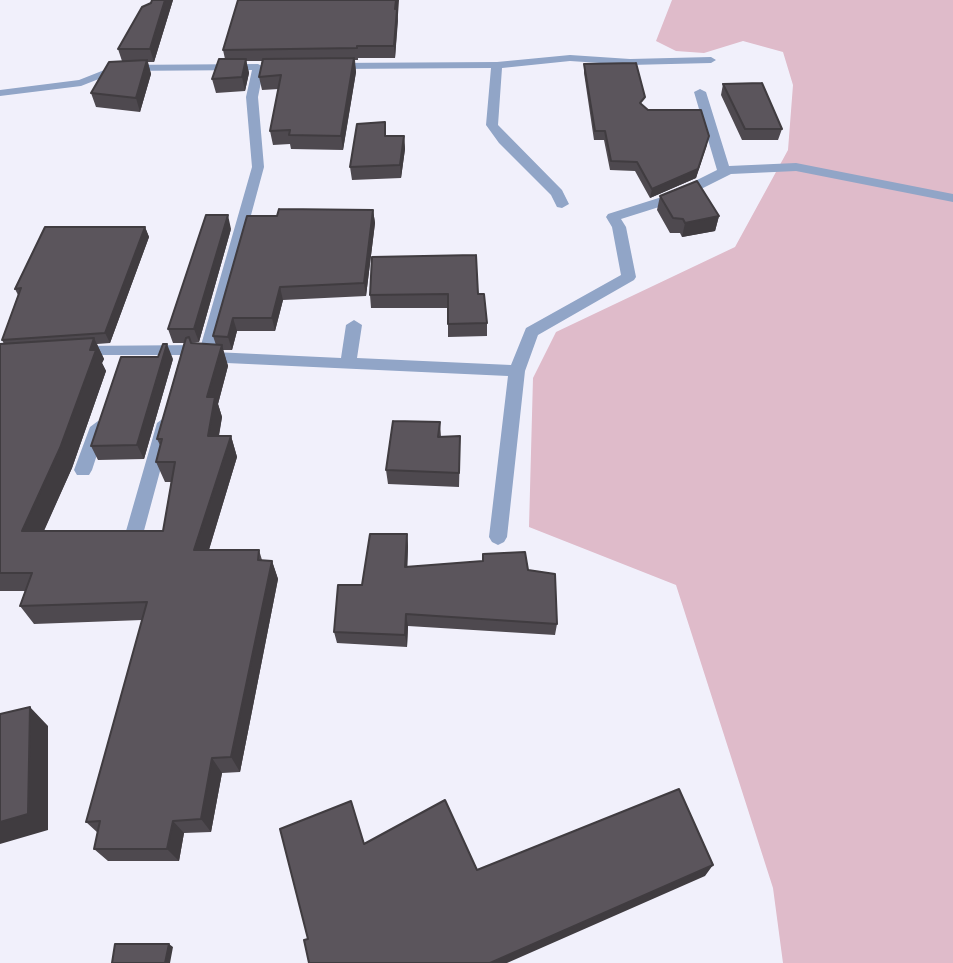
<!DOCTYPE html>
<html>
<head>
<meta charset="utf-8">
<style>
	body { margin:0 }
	canvas { display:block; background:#f1f0fb }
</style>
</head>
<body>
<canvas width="953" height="963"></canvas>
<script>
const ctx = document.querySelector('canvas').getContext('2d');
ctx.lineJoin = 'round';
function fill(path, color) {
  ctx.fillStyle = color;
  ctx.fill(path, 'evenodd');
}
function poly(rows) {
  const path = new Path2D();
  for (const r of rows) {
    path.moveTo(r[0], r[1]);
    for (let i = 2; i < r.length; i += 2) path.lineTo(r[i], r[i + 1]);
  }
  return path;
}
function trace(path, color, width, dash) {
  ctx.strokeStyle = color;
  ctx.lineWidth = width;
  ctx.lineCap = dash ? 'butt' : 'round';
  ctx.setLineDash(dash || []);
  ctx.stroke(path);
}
const green = poly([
	[672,0,953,0,953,963,783,963,773,888,676,585,529,527,533,378,556,332,735,247,788,150,793,85,783,52,743,41,704,53,676,51,656,41]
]);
const minor = poly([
	[570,55,630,59,711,57,716,60,711,63,630,65,570,61,502,68,498,125,562,190,569,204,562,208,557,207,551,195,499,143,486,125,491,68,331,69,325,66,331,63,497,62,570,55],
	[117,65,258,64,264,67,258,97,264,167,214,352,341,358,346,325,354,320,362,325,357,358,511,365,526,328,621,275,612,227,606,217,608,214,665,196,717,170,694,92,700,89,706,92,729,166,796,163,953,194,953,202,796,171,731,174,675,202,621,219,626,227,636,277,634,280,538,335,525,371,507,537,504,542,498,545,492,542,489,537,508,376,205,362,199,361,198,355,72,355,69,351,72,347,77,346,201,345,252,167,246,97,252,70,119,71,81,86,0,96,0,90,79,80,117,65],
	[165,417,173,423,142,538,139,543,133,546,127,543,124,538,157,423,165,417],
	[98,421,106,427,92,470,89,475,77,475,74,470,90,427,98,421]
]);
const wall = poly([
	[152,0,173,0,154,62,148,62,151,74,140,112,96,107,91,93,122,61,118,49],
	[397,9,398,21,395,58,358,58,358,60,355,60,356,72,343,150,291,149,290,144,273,145,270,131,279,89,262,90,259,77,262,61,246,61,249,73,245,91,216,93,212,79,225,59,223,50],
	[584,64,648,110,707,145,696,178,650,198,635,171,610,170,604,140,594,140,584,73],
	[723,84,782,129,778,140,742,140,721,95],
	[386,136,404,136,405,149,401,178,352,180,350,167],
	[660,196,719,216,715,231,682,237,680,233,670,233,657,210],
	[373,210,375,223,366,296,283,300,275,331,237,331,232,350,223,350,228,366,218,404,222,417,219,436,231,436,237,457,209,550,259,550,262,560,272,561,278,579,240,772,222,773,211,832,184,833,179,861,108,861,94,849,98,833,86,822,142,620,34,624,20,606,25,591,0,591,0,344,4,344,2,340,18,295,15,289,145,227,149,237,110,343,97,344,104,359,102,363,106,371,72,468,44,531,163,531,171,482,165,482,156,462,160,445,157,439,184,343,173,343,168,329,231,229,199,342,191,342,216,345,213,336,277,216],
	[478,294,487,323,487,336,448,337,448,308,371,308,370,295],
	[173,359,144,459,98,460,91,446],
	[440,422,441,437,460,450,459,487,388,484,386,470],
	[407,534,408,546,407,567,528,570,557,624,555,635,408,626,407,647,337,643,334,632,362,585]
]);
const shadedWall = poly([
	[165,0,173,0,154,62,150,49],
	[396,0,399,0,395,58,394,46],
	[354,58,356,72,343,150,341,136],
	[246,59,249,73,245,91,242,77],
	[147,60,151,74,140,112,136,98],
	[404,136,405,149,401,178,400,165],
	[709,136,696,178,650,198,652,189],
	[373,210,375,223,366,296,364,283],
	[228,215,231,229,199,342,194,329],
	[719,216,715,231,682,237,685,223],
	[145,227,149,237,110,343,105,333],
	[280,287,283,300,275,331,272,318],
	[233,318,237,331,232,350,228,337],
	[94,338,104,359,102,363,106,371,72,468,35,550,22,531],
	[167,344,173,359,144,459,137,445],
	[222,345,228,366,218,404,222,417,215,456,208,436,207,397],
	[231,436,237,457,203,569,194,550],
	[407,534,408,546,407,579,405,567],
	[272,561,278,579,240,772,231,757],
	[406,614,408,626,407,647,405,635],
	[30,707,48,726,48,830,0,844,0,822],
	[212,758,222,773,211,832,201,819],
	[173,821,184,833,179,861,167,849],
	[713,865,705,876,507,963,490,963],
	[169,944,173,947,170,963,165,963]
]);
const building = poly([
	[152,0,165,0,150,49,118,49,142,7,151,3,152,0],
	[238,0,396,0,395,9,397,9,394,46,357,46,357,48,223,50,238,0],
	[354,58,341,136,289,135,290,130,270,131,281,75,259,77,263,59,354,58],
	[219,59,246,59,242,77,212,79,219,59],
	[147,60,136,98,91,93,109,62,147,60],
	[636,63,645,97,640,103,648,110,701,110,709,136,698,169,652,189,637,162,611,161,605,131,595,131,584,64,636,63],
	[762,83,782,129,745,129,723,84,762,83],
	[385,122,385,136,404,136,400,165,350,167,357,124,385,122],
	[697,181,719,216,685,223,683,219,673,218,660,196,697,181],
	[279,209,373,210,364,283,280,287,272,318,233,318,228,337,213,336,247,216,277,216,279,209],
	[206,215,228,215,194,329,168,329,206,215],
	[45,227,145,227,105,333,2,340,21,288,15,289,45,227],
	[476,255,478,294,484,294,487,323,448,324,448,294,370,295,372,257,476,255],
	[189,337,191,343,222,345,207,397,215,397,208,436,231,436,194,550,259,550,258,560,272,561,231,757,212,758,201,819,173,821,167,849,94,849,100,821,86,822,147,602,20,606,32,573,0,573,0,344,94,338,90,350,96,350,60,448,22,531,163,531,175,462,156,462,162,439,157,439,186,338,189,337],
	[163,344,167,344,137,445,91,446,121,357,158,357,163,344],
	[393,421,440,422,438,437,460,436,459,473,386,470,393,421],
	[370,534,407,534,405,567,483,561,483,554,525,552,528,570,555,574,557,624,406,614,405,635,334,632,338,585,362,585,370,534],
	[30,707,28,814,0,822,0,714,30,707],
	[679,789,713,865,490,963,309,963,304,940,308,939,280,829,351,801,364,844,445,800,477,870,679,789],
	[115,944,169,944,165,963,112,963,115,944]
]);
fill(green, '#dfbbca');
fill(minor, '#91a5c7');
fill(wall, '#4e494f');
fill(shadedWall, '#403c40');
fill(building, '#5b555c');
trace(building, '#403c40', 2);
</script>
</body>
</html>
